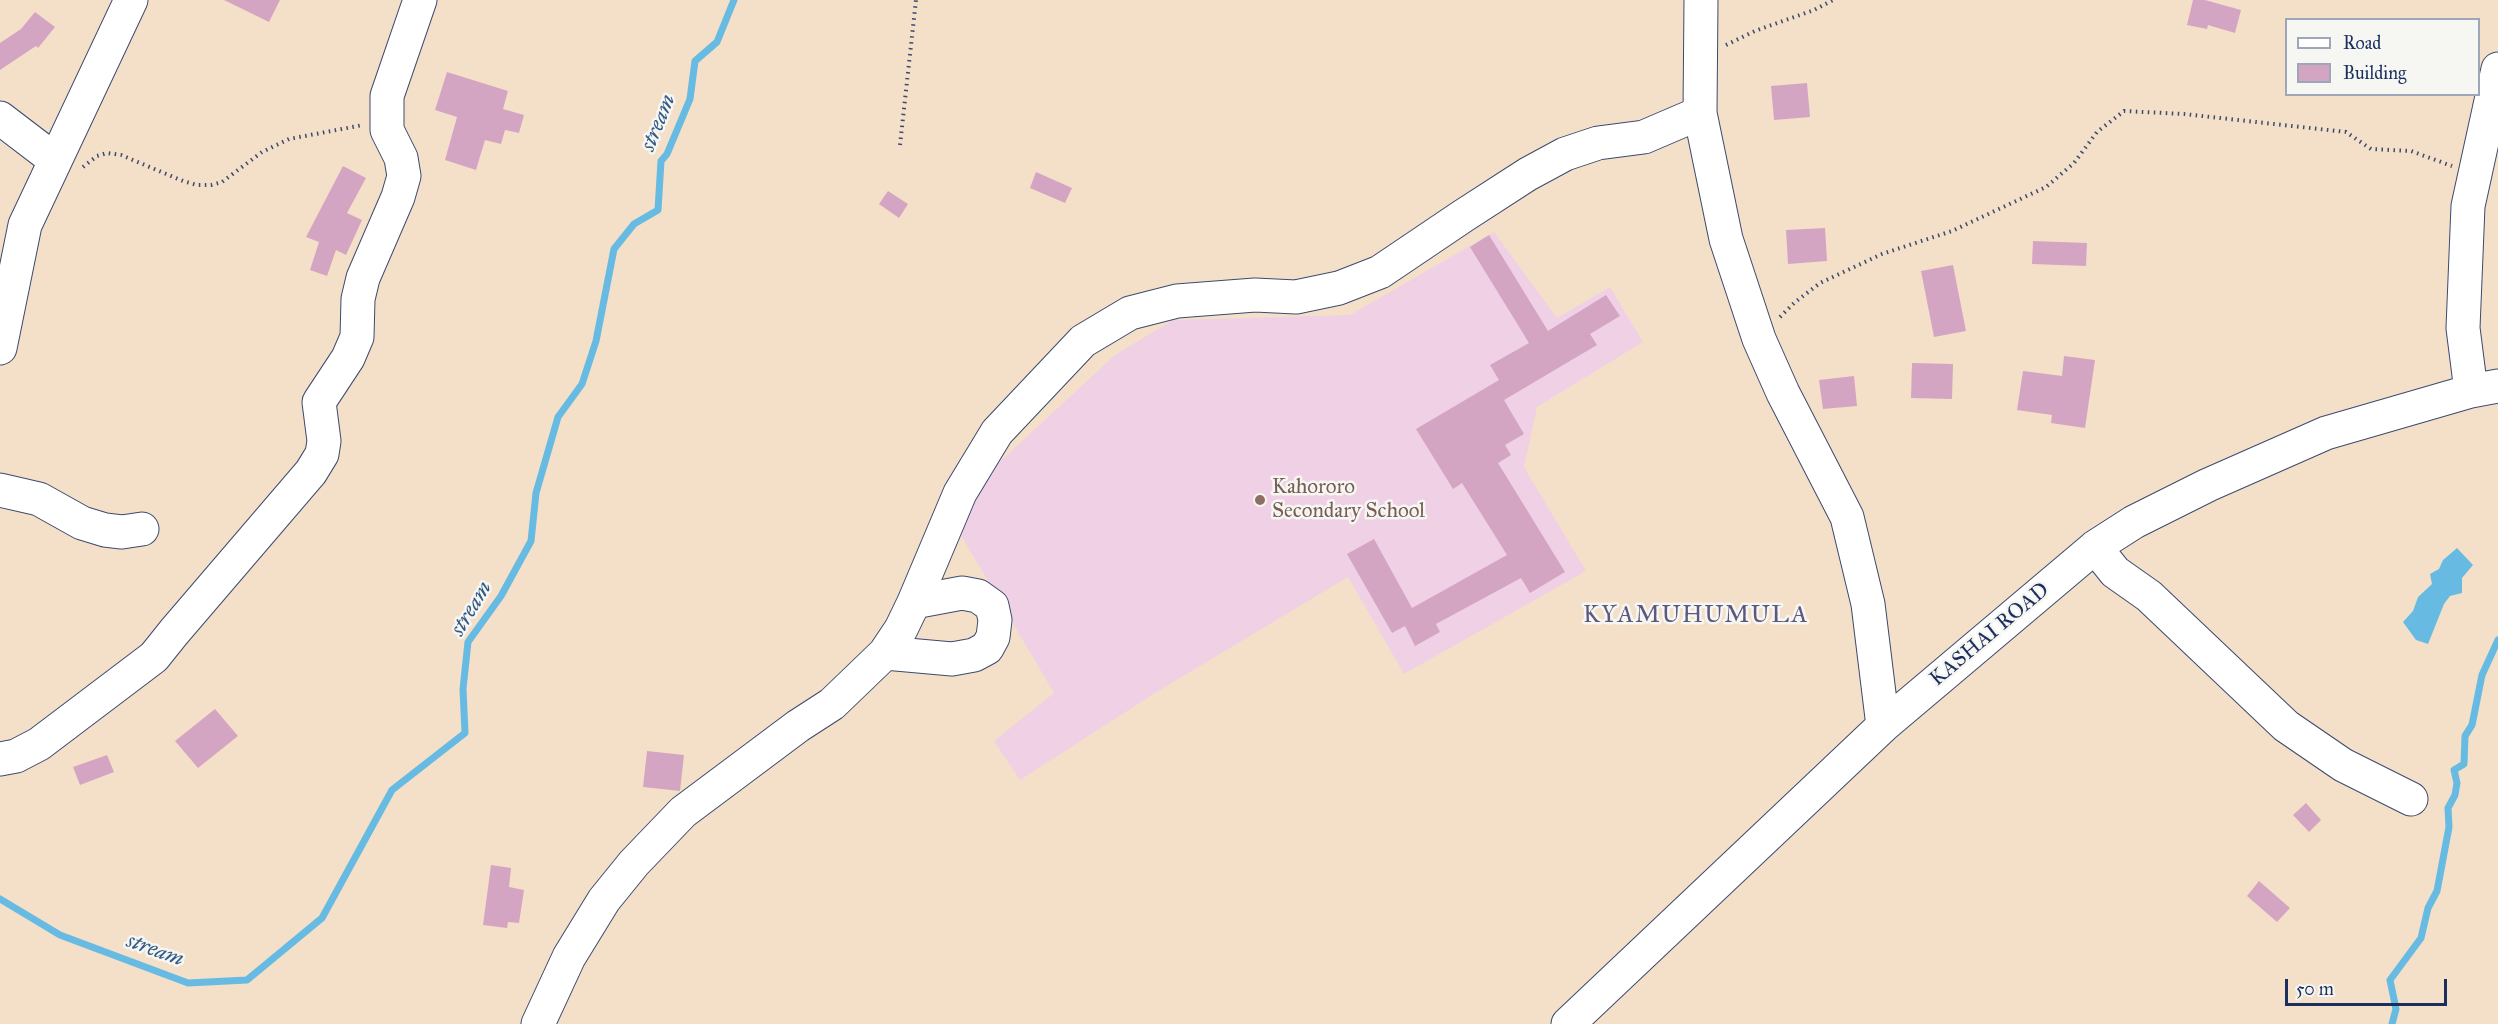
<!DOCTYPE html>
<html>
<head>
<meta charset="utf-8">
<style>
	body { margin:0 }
	#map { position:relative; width:2498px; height:1024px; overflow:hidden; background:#f4e0c8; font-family:"IM FELL Great Primer",serif }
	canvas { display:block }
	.legend { position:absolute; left:2285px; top:18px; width:195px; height:78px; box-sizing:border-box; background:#f6f6f2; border:2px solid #9ea6b7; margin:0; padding:8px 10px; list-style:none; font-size:18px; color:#1b2f5e }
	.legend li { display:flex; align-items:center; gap:12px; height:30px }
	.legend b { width:30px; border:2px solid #9ea6b7 }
	.scale { position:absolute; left:2285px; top:979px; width:162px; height:27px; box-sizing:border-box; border:3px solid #1b2f5e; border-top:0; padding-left:8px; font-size:18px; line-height:21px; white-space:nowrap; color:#1b2f5e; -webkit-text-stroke:4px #f6f6f2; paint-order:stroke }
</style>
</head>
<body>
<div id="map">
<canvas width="2498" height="1024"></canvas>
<ul class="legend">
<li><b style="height:8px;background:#fff"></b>Road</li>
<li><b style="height:16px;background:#d4a5c3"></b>Building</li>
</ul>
<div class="scale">50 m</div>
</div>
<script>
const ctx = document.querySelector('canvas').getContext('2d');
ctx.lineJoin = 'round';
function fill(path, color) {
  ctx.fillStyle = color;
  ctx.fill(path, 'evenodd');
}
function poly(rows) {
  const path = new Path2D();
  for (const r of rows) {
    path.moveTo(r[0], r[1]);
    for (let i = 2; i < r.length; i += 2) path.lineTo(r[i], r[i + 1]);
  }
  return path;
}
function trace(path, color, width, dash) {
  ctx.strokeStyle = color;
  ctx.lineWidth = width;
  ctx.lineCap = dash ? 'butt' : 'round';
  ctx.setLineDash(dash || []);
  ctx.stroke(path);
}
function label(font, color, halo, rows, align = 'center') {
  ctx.font = font + ' "IM FELL Great Primer",serif';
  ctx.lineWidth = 5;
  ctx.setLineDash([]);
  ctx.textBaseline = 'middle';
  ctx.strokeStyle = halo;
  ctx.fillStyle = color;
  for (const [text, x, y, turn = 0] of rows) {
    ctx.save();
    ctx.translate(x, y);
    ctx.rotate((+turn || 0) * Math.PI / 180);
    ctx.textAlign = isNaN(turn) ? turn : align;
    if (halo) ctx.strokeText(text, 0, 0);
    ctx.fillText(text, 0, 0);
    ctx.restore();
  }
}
const built = poly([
	[1494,232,1557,318,1610,287,1643,342,1537,407,1524,467,1586,571,1404,674,1348,577,1155,693,1020,780,994,741,1054,693,959,532,995,466,1115,355,1173,320,1350,315]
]);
const water = poly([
	[2457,548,2473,565,2462,578,2462,593,2450,596,2444,604,2428,644,2416,640,2403,622,2413,611,2418,597,2432,584,2430,574,2439,569,2443,560]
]);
const stream = poly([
	[0,899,60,935,188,983,247,980,322,918,392,790,465,733,463,689,468,642,501,596,531,541,536,493,558,417,582,384,596,341,614,249,634,224,658,210,661,161,667,154,690,99,695,61,717,42,734,0],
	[2392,1024,2396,1009,2390,980,2421,938,2428,908,2437,891,2449,827,2448,808,2455,795,2457,783,2454,770,2464,764,2465,736,2472,725,2482,675,2498,640]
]);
const building = poly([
	[224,0,280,0,269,22],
	[2193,0,2205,0,2241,10,2235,33,2208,25,2207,29,2187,25],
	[35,12,55,27,38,48,36,46,0,70,0,43,21,29],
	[447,72,508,91,503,109,524,115,519,133,505,130,501,144,485,140,476,170,445,160,457,117,435,110],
	[1807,83,1810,117,1774,120,1771,86],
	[343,166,366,178,347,213,362,220,346,255,336,250,327,276,310,270,319,242,306,237],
	[1036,172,1072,188,1065,203,1030,188],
	[888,191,908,204,899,218,879,204],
	[1825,228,1827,261,1788,264,1786,230],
	[1489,235,1548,331,1606,295,1620,316,1590,334,1597,345,1504,400,1524,434,1505,445,1511,455,1498,463,1565,572,1530,593,1521,578,1436,624,1440,632,1415,646,1405,626,1392,633,1347,554,1374,539,1412,608,1507,555,1462,483,1453,489,1416,429,1499,380,1490,365,1529,343,1470,247],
	[2033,241,2087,243,2086,266,2032,264],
	[1953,265,1966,331,1934,337,1921,271],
	[2064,356,2095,360,2085,428,2051,423,2052,415,2017,410,2023,371,2062,376],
	[1912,363,1953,364,1952,399,1911,398],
	[1854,376,1857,406,1823,409,1819,380],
	[215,709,238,736,198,768,175,741],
	[647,751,684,755,680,791,643,787],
	[107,755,114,772,80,785,73,767],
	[2306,803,2321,820,2309,832,2293,815],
	[491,865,511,868,509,887,524,890,519,923,508,922,507,928,483,925],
	[2259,881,2290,908,2277,922,2247,896]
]);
const path = poly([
	[1726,45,1755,31,1814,10,1833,0],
	[900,145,916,0],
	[83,167,97,156,107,153,121,155,183,181,197,185,211,185,222,182,262,152,289,139,363,125],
	[1780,317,1794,303,1820,283,1882,254,1952,231,2046,187,2074,163,2097,132,2124,111,2184,114,2346,132,2371,149,2411,151,2452,166]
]);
const minor = poly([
	[1701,0,1700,113,1726,239,1759,339,1783,393,1847,517,1868,604,1883,726],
	[0,118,55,160],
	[0,348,25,225,131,0],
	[2471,391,2463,328,2468,206,2498,69],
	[0,490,39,499,82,523,105,530,122,532,142,529],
	[2095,547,2115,572,2149,596,2286,726,2343,765,2411,799],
	[885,653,952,659,974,655,987,648,993,637,995,620,992,606,978,596,962,593,914,602],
	[0,759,16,756,39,744,154,657,174,632,311,472,322,454,324,441,319,402,348,358,357,337,358,299,363,278,398,197,404,176,401,158,387,130,387,96,420,0],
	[538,1024,569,957,604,900,634,863,683,812,798,726,832,704,885,653,901,629,914,602,960,493,997,432,1083,341,1130,313,1177,301,1255,295,1296,297,1339,288,1380,272,1463,216,1528,174,1565,154,1598,143,1644,137,1700,113],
	[1568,1024,1883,726,2095,547,2134,522,2208,485,2326,433,2471,391,2498,386]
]);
const markers = [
	[1260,500,6,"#8d6e63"]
];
const educationNames = [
	["Kahororo",1272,488],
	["Secondary School",1272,512]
];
const streetNames = [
	["KASHAI ROAD",1990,635,-40]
];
const waterNames = [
	["stream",659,123,-68],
	["stream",472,609,-59],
	["stream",155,951,20]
];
const quarterNames = [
	["KYAMUHUMULA",1696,616]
];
fill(built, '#f0d0e5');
fill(water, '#67bbe3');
trace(stream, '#67bbe3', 7);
fill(building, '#d4a5c3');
trace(minor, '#3c4a6e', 35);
trace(path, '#3c4a6e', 4, [1.5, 4.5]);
trace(minor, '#fff', 33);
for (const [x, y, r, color] of markers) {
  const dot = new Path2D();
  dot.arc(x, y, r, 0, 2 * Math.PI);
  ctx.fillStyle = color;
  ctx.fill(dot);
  trace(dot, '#f6f6f2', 2);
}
label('21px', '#785e54', '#f6f6f2', educationNames, 'left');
label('21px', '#1b2f5e', '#f6f6f2', streetNames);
label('italic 22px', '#325986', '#f6f6f2', waterNames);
ctx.letterSpacing = '1.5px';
label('24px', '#5c5881', '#f6f6f2', quarterNames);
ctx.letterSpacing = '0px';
</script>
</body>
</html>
